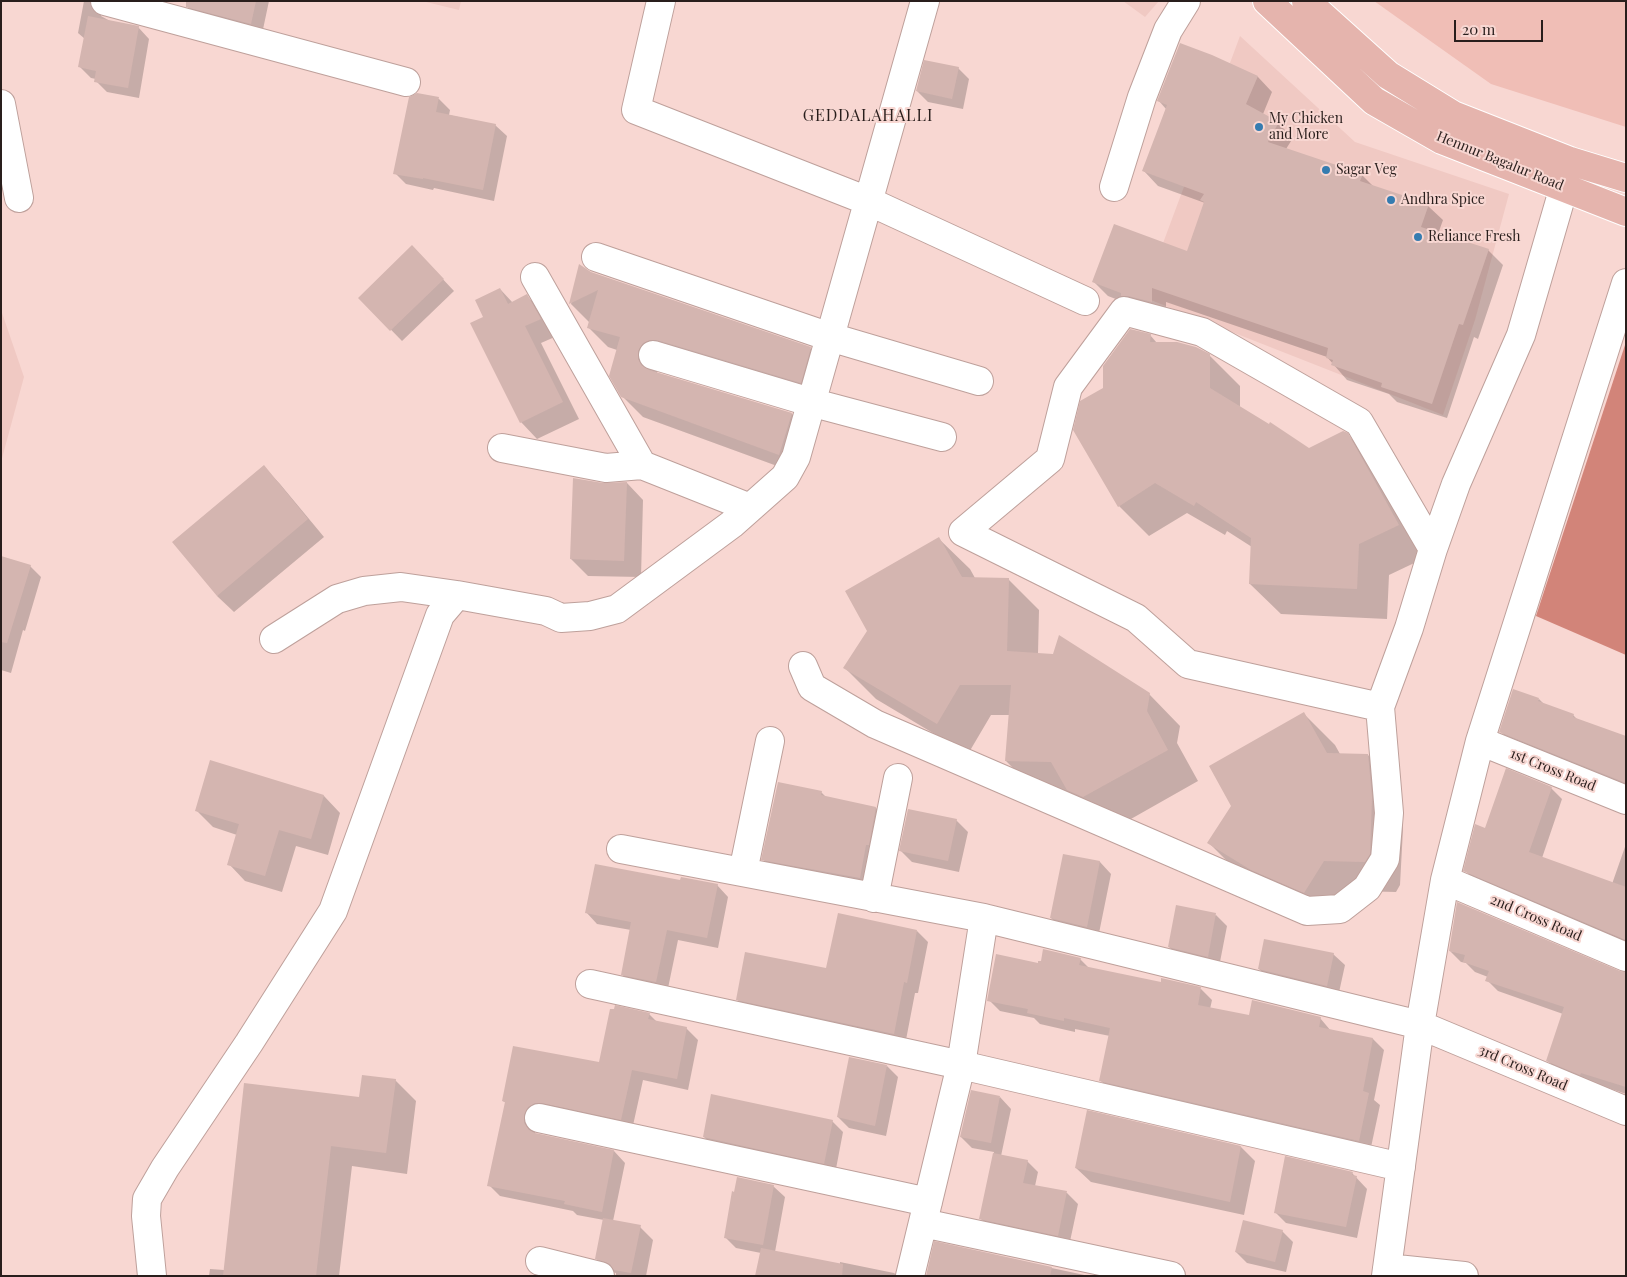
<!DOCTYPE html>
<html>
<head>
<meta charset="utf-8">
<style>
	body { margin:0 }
	#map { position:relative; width:1627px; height:1277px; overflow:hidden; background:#f8d7d2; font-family:"Playfair Display",serif }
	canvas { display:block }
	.frame { position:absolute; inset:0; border:2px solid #291e1c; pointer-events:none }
	.scale { position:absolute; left:1454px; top:20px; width:89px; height:22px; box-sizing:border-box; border:2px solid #291e1c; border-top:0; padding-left:6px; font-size:15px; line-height:18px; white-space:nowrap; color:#291e1c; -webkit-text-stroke:4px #f8d7d2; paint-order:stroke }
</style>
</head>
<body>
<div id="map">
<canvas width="1627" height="1277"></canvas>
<div class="frame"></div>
<div class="scale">20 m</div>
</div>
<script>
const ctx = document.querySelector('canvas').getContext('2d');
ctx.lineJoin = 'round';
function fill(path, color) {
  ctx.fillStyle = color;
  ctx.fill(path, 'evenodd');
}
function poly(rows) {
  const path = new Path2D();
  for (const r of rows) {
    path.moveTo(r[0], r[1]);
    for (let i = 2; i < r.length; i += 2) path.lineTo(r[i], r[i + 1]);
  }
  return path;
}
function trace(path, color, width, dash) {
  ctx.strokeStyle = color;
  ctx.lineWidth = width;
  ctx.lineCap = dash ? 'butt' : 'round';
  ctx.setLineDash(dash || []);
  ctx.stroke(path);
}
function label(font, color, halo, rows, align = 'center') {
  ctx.font = font + ' "Playfair Display",serif';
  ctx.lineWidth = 4;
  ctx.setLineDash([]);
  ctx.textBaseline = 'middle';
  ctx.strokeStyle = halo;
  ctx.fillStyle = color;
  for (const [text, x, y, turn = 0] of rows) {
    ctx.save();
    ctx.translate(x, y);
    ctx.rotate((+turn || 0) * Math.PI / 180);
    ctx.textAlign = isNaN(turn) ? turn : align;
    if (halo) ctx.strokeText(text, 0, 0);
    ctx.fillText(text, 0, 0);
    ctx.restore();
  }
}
const built = poly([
	[422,1,461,1,459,10],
	[1123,1,1159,1,1145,17],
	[1240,36,1355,142,1509,194,1475,320,1443,415,1143,297],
	[1,310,24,377,1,462]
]);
const green = poly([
	[1374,1,1626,1,1626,127,1491,84]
]);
const forest = poly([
	[1626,342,1626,655,1536,616]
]);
const shadow = poly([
	[84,1,105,1,101,8,101,16,110,21,138,27,149,39,139,98,107,92,96,81,96,79,91,78,80,67,85,39,78,33],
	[188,1,269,1,262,34,198,17,187,6],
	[1212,56,1258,77,1272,92,1263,114,1278,123,1293,138,1286,149,1362,175,1374,187,1428,206,1443,220,1438,234,1488,250,1503,265,1478,339,1474,337,1447,418,1397,402,1389,394,1347,380,1327,357,1166,302,1166,316,1131,305,1108,296,1094,282,1188,253,1205,203,1158,186,1144,171,1166,109,1159,101],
	[958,68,969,79,963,109,928,102,917,91],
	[417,94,439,99,450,110,449,115,495,125,507,136,494,201,434,188,433,190,406,184,395,173],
	[423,258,454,291,402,341,360,298],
	[580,266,590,273,810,348,830,368,821,402,663,363,657,371,657,374,792,414,812,434,799,474,643,417,622,396,617,350,608,347,588,327,590,323,571,304],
	[500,289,513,303,527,296,543,313,557,336,541,343,579,419,537,439,521,422],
	[1150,335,1157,343,1209,355,1240,386,1240,408,1309,449,1347,434,1378,466,1429,556,1389,575,1387,619,1281,614,1250,584,1252,547,1227,531,1225,535,1187,513,1149,536,1119,506,1104,389],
	[264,467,280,484,324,537,234,612,217,596],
	[627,483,643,500,641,577,588,576,571,559,603,485],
	[938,538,970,569,975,578,1008,579,1039,610,1038,654,1149,694,1180,726,1177,743,1198,781,1115,828,1099,821,1071,793,1037,792,1006,761,1010,715,991,715,968,754,876,699,845,668],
	[1,557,30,566,41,577,25,631,23,630,11,673,1,670],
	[1539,699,1544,704,1573,715,1579,721,1626,737,1626,789,1512,743,1501,732],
	[1304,714,1335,745,1340,754,1368,755,1399,787,1403,829,1400,885,1396,892,1355,891,1336,923,1240,874,1209,843],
	[1551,788,1562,799,1542,858,1612,884,1626,844,1626,945,1476,882,1465,870,1486,829],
	[821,792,826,797,876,808,887,819,870,889,774,871,763,859],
	[324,796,340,813,328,855,296,846,282,892,245,881,229,864,237,835,213,827,196,810],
	[956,820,968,832,959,872,912,862,901,851],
	[1064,855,1100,862,1111,874,1098,938,1062,929,1051,918],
	[681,882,717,885,728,897,718,948,678,940,667,993,633,986,622,974,631,930,597,924,586,912],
	[1216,915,1227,926,1219,967,1180,958,1169,947],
	[917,931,928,942,918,993,915,993,905,1045,748,1011,737,999,827,970],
	[1450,951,1626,974,1626,1094,1558,1071,1547,1060,1563,1014,1498,991,1487,980,1488,977,1475,972,1466,963,1461,962],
	[1333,954,1345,965,1338,997,1271,980,1259,969],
	[1080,959,1089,968,1162,984,1201,989,1212,1000,1210,1009,1250,1017,1320,1018,1331,1031,1373,1039,1384,1050,1374,1100,1380,1105,1370,1152,1112,1092,1101,1081,1110,1036,1075,1029,1075,1032,1040,1024,1034,1018,1000,1011,989,1000,1039,964],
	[649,1014,657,1022,686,1028,698,1040,688,1090,643,1080,632,1130,535,1126,535,1134,614,1151,625,1163,613,1221,640,1227,653,1240,646,1276,616,1276,616,1273,609,1271,596,1258,604,1220,577,1215,573,1211,500,1196,489,1185,506,1103,503,1101,600,1064],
	[887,1066,898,1077,886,1136,849,1128,838,1117],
	[395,1080,416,1101,407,1174,352,1166,339,1276,209,1276,210,1269,224,1270,360,1098],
	[1000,1097,1011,1109,1001,1156,1027,1161,1038,1172,1035,1186,1067,1193,1078,1204,1069,1246,992,1230,981,1219,994,1152,972,1148,961,1137],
	[832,1121,843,1132,835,1174,715,1148,704,1137],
	[1241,1147,1255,1161,1244,1215,1091,1182,1076,1168],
	[1352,1173,1367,1189,1357,1238,1286,1223,1275,1212],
	[773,1186,785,1197,775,1252,840,1265,840,1262,894,1273,898,1276,756,1276,761,1253,736,1248,725,1237],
	[1282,1231,1293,1242,1286,1272,1247,1263,1236,1252],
	[935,1243,1089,1276,927,1276]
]);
const building = poly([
	[186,1,256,1,251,24,186,7],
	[88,16,139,26,128,88,94,82,96,71,78,67],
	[1180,43,1212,55,1258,76,1246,104,1279,122,1268,142,1363,174,1360,181,1429,204,1421,227,1489,249,1463,325,1459,324,1432,404,1381,387,1382,383,1331,365,1333,360,1326,358,1328,348,1152,288,1152,302,1128,296,1121,296,1121,293,1092,282,1114,224,1187,251,1204,202,1200,200,1204,194,1142,171,1167,105,1157,101],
	[924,60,959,67,952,99,916,91],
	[417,93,439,97,436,112,496,124,483,190,423,178,423,179,393,174,409,97],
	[412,245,444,279,390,331,358,298],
	[579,264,591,272,811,347,801,383,657,340,650,340,643,343,638,351,638,359,641,365,649,370,792,413,779,455,621,397,609,376,620,337,587,328,598,290,569,304],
	[500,288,508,304,527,294,541,319,525,326,563,402,520,423,470,323,483,317,475,300],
	[1130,329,1151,334,1150,342,1177,342,1196,347,1210,354,1210,388,1269,424,1270,422,1309,448,1343,431,1348,433,1399,525,1359,544,1357,589,1249,584,1251,538,1196,502,1194,506,1155,483,1118,507,1073,430,1080,401,1103,388,1103,366],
	[264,465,308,519,217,596,172,542],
	[573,478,603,483,627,482,624,561,570,559],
	[939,537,962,577,1009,578,1007,651,1053,654,1059,635,1150,693,1147,711,1168,750,1083,797,1067,790,1051,762,1005,761,1011,685,960,685,937,724,843,668,867,631,845,591],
	[1,556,31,565,7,643,1,642],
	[1513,689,1539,698,1538,701,1574,714,1573,717,1626,736,1626,783,1499,732],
	[1304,712,1327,753,1368,754,1372,797,1370,854,1365,862,1324,861,1304,893,1251,870,1207,843,1231,806,1209,766],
	[210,760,324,795,311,839,279,830,265,876,227,865,239,824,195,811],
	[1506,768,1552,787,1529,852,1626,887,1626,940,1463,871,1475,824,1485,828],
	[778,782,822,791,821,795,876,807,869,845,866,845,860,878,761,860],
	[908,809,957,819,948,861,899,851],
	[1063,854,1100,861,1087,927,1050,918],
	[595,864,680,880,681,877,718,884,707,938,667,930,656,982,621,975,631,922,585,913],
	[1457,902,1620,971,1626,972,1626,1087,1581,1073,1580,1075,1546,1061,1564,1007,1485,981,1489,971,1463,962,1465,955,1449,951],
	[1176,905,1216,913,1208,957,1168,947],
	[838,913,917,930,907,983,904,982,894,1034,736,1000,745,952,826,968],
	[1264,939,1334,953,1327,986,1258,969],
	[1043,949,1081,958,1079,965,1161,982,1161,978,1201,987,1198,1005,1249,1015,1252,1000,1321,1017,1319,1027,1373,1038,1363,1091,1369,1093,1359,1141,1099,1081,1110,1028,1064,1018,1064,1021,1027,1013,1028,1009,987,1001,996,954,1038,963,1038,961,1041,961],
	[615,1005,650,1013,648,1019,687,1027,677,1079,632,1070,621,1120,542,1103,535,1103,528,1107,524,1115,524,1123,529,1130,535,1133,614,1150,602,1212,564,1204,565,1201,487,1186,505,1102,502,1101,513,1046,599,1062,610,1009,614,1009],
	[849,1057,887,1065,875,1126,837,1117],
	[362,1075,396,1079,386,1153,331,1146,316,1276,223,1276,244,1083,359,1097],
	[971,1090,1000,1096,991,1143,960,1137],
	[711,1094,833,1120,824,1164,703,1137],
	[1087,1110,1241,1146,1230,1202,1075,1168],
	[993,1153,1028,1160,1023,1183,1067,1191,1058,1236,979,1219],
	[1285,1156,1353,1172,1352,1175,1357,1176,1346,1227,1274,1213],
	[737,1177,774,1185,763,1245,724,1238,732,1191,734,1192],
	[603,1218,641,1225,631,1273,614,1270,610,1264,595,1259],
	[1243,1220,1283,1230,1275,1262,1235,1252],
	[934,1241,1052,1267,1050,1276,926,1276],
	[761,1248,843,1264,842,1276,755,1276]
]);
const minor = poly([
	[105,1,406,82],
	[661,1,636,110,868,201,1085,301],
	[1,104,19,198],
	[1114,187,1142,97,1168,30,1186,1],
	[596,257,830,337,979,381],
	[535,277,642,465,750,508],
	[653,355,810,402,942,437],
	[502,448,606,468,642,465],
	[1433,549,1359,422,1202,332,1124,311,1068,387,1050,459,963,532,1136,618,1188,664,1380,707,1409,628,1433,549,1456,484,1521,335,1564,187],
	[274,639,337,599,364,591,401,587,457,595],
	[803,666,812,687,875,724,1307,911,1340,909,1367,888,1385,859,1389,813,1380,707],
	[1480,741,1626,800],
	[621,849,984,918],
	[743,872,770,741],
	[1445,880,1626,957],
	[874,898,898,778],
	[590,984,961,1065,910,1276],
	[539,1118,928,1202],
	[1401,1167,961,1065,984,918,1420,1025,1626,1111],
	[923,1223,1171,1276],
	[540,1261,600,1276],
	[1387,1268,1464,1276],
	[152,1276,146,1216,147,1199,165,1168,249,1043,333,911,440,615,457,595,546,611,561,618,590,616,617,609,732,524,785,477,796,457,925,1],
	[1386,1276,1420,1025,1445,880,1480,741,1626,283]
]);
const major = poly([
	[1267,1,1374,101,1442,140,1626,212],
	[1306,1,1388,75,1453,115,1570,161,1626,178]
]);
const markers = [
	[1259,127,5,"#357cb0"],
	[1326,170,5,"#357cb0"],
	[1391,200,5,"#357cb0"],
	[1418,237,5,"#357cb0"]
];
const poiNames = [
	["My Chicken",1269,119],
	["and More",1269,135],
	["Sagar Veg",1336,170],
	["Andhra Spice",1401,200],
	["Reliance Fresh",1428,237]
];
const streetNames = [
	["Hennur Bagalur Road",1500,161,22],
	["1st Cross Road",1553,770,22],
	["2nd Cross Road",1536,918,23],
	["3rd Cross Road",1523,1068,23]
];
const quarterNames = [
	["GEDDALAHALLI",868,116]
];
fill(built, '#f0c9c3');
fill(green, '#f0beb6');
fill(forest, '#d28479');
fill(shadow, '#0003');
fill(building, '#d4b5b0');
trace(minor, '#bea09b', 30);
trace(major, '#fff', 30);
trace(minor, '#fff', 28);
trace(major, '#e5b4ad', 28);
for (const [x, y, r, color] of markers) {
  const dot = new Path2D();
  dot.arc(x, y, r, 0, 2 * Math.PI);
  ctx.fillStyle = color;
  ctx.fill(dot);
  trace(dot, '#f8d7d2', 2);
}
label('14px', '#291e1c', '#f8d7d2', poiNames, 'left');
label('14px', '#291e1c', '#f8d7d2', streetNames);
ctx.letterSpacing = '1px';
label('16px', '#291e1c', '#f8d7d2', quarterNames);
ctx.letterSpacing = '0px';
</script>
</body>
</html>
